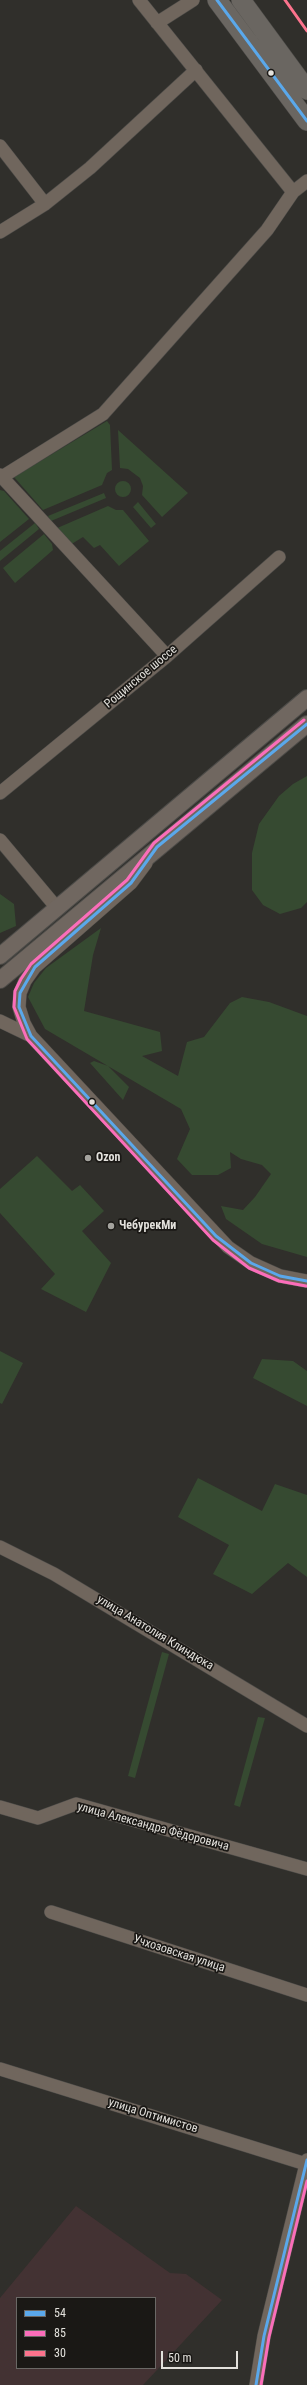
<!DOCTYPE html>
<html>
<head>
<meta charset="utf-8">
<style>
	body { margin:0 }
	#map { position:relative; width:307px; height:2385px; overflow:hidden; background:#302f2b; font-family:"Roboto Condensed",sans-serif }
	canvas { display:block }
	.legend { position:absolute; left:16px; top:2297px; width:140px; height:72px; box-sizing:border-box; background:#1a1815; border:1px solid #6a6865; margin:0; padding:5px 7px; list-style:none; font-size:12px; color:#e3e1dc }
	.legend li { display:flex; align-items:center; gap:8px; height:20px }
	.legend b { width:20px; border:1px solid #6a6865 }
	.scale { position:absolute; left:161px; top:2351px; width:77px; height:18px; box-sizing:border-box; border:2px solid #e3e1dc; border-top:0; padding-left:5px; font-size:12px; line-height:14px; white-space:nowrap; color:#e3e1dc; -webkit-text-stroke:3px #1a1815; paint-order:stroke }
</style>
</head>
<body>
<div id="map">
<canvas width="307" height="2385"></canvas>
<ul class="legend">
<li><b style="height:5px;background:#5aa8eb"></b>54</li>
<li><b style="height:5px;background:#fb6dba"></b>85</li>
<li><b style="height:5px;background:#fc738d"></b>30</li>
</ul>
<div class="scale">50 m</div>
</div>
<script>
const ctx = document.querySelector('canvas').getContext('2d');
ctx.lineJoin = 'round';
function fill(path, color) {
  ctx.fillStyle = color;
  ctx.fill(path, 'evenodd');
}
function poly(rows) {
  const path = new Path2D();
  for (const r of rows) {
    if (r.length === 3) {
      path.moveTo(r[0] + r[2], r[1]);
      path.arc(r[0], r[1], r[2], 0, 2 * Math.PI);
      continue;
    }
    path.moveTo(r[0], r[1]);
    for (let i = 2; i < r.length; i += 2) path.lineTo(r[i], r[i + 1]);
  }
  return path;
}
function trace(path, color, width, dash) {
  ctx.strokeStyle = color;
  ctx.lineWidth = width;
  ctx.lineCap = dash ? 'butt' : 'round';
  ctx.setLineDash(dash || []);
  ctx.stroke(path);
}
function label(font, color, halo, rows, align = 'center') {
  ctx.font = font + ' "Roboto Condensed",sans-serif';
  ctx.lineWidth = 3.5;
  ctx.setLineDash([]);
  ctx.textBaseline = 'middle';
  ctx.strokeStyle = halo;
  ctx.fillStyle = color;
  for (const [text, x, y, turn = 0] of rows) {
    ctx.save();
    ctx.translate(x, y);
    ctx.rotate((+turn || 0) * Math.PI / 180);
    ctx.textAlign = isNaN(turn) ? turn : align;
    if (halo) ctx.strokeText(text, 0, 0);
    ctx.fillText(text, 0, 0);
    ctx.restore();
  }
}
const industrial = poly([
	[76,2206,170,2273,186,2274,222,2300,143,2385,0,2385,0,2298],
	[17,2298,155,2298,155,2368,17,2368]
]);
const green = poly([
	[107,421,110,425,112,470,107,473,102,485,43,510,14,477],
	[118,430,188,493,162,517,142,495,143,486,140,478,128,469,120,468],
	[123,489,8],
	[0,490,4,491,29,519,0,542],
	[104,493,106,498,51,521,48,516],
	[138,502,156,524,151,528,133,507],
	[108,506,116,510,123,510,149,541,119,566,100,545,94,548,83,537,70,545,55,529],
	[35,523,39,529,0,561,0,551],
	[44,534,52,544,53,550,15,583,3,568],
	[307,776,307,902,301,908,280,914,263,905,252,890,252,853,259,824,279,796,293,784],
	[0,894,14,904,16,926,0,933],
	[101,928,93,955,84,1011,160,1032,162,1051,142,1056,178,1076,187,1042,204,1037,230,1003,242,997,269,1002,307,1016,307,1257,262,1244,226,1219,221,1206,243,1210,255,1197,271,1174,262,1165,241,1159,230,1152,231,1168,218,1175,192,1175,177,1159,190,1129,181,1109,45,1029,28,997,34,983,46,968],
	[94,1061,108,1066,129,1087,123,1100,90,1063],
	[37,1156,72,1191,80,1185,104,1211,82,1231,111,1263,86,1312,41,1289,55,1274,0,1213,0,1189],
	[0,1351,23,1363,2,1404,0,1403],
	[262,1359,293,1361,307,1371,307,1406,253,1378],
	[198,1478,262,1511,275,1484,307,1495,307,1577,288,1563,252,1594,213,1574,229,1545,178,1517],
	[162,1652,169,1654,135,1778,128,1776],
	[258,1717,265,1718,240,1807,234,1805]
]);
const minor = poly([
	[139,0,293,192],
	[157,23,193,0],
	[0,146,45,204],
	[0,232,45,204,90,168,196,70],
	[0,475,167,656],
	[2,477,103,414,267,230,293,192,307,181],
	[0,793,167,656,279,557],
	[0,840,57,908],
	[146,863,131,883,35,967,25,981,20,993,19,1007,24,1023,31,1036,228,1247,251,1263,280,1276,307,1281],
	[0,1021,31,1036],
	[0,1547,54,1574,307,1726],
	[0,1807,38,1818,76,1804,307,1869],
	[51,1912,307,1995],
	[0,2069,306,2164],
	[256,2385,264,2336,307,2160]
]);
const major = poly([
	[0,956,307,698],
	[0,980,307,724]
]);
const highway = poly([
	[217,0,307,121],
	[241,0,307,90]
]);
const bus1 = poly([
	[217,0,307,121],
	[307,724,157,847,131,883,35,967,20,993,19,1007,31,1036,216,1236,251,1263,280,1276,307,1281],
	[256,2385,264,2336,307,2160]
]);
const bus2 = poly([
	[304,720,154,843,127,880,31,964,21,979,15,991,14,1007,27,1039,213,1240,249,1268,279,1281,306,1286],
	[261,2385,269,2337,307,2181]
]);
const bus3 = poly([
	[285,0,307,31]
]);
const markers = [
	[271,73,3.5,"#e3e1dc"],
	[92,1102,3.5,"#e3e1dc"],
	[88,1158,4,"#a4a39e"],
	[111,1226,4,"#a4a39e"]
];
const streetNames = [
	["Рощинское шоссе",141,677,-40],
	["улица Анатолия Клиндюка",155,1633,31],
	["улица Александра Фёдоровича",153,1827,15],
	["Учхозовская улица",179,1954,18],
	["улица Оптимистов",153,2116,17]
];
const poiNames = [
	["Ozon",96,1158],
	["ЧебурекМи",119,1226]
];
fill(industrial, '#433233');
fill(green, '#364a31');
trace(minor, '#4c4b48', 14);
trace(major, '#4c4b48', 18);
trace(highway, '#4c4b48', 20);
trace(minor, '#70665d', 13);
trace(major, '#706760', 16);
trace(highway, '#6a6661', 19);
trace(bus1, '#5aa8eb', 3);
trace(bus2, '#fb6dba', 3);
trace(bus3, '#fc738d', 3);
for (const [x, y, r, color] of markers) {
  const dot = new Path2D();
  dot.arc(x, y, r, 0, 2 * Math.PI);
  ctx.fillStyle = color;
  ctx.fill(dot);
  trace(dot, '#1a1815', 1.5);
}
label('12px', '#e3e1dc', '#1a1815', streetNames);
label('bold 12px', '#e3e1dc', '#1a1815', poiNames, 'left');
</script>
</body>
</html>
